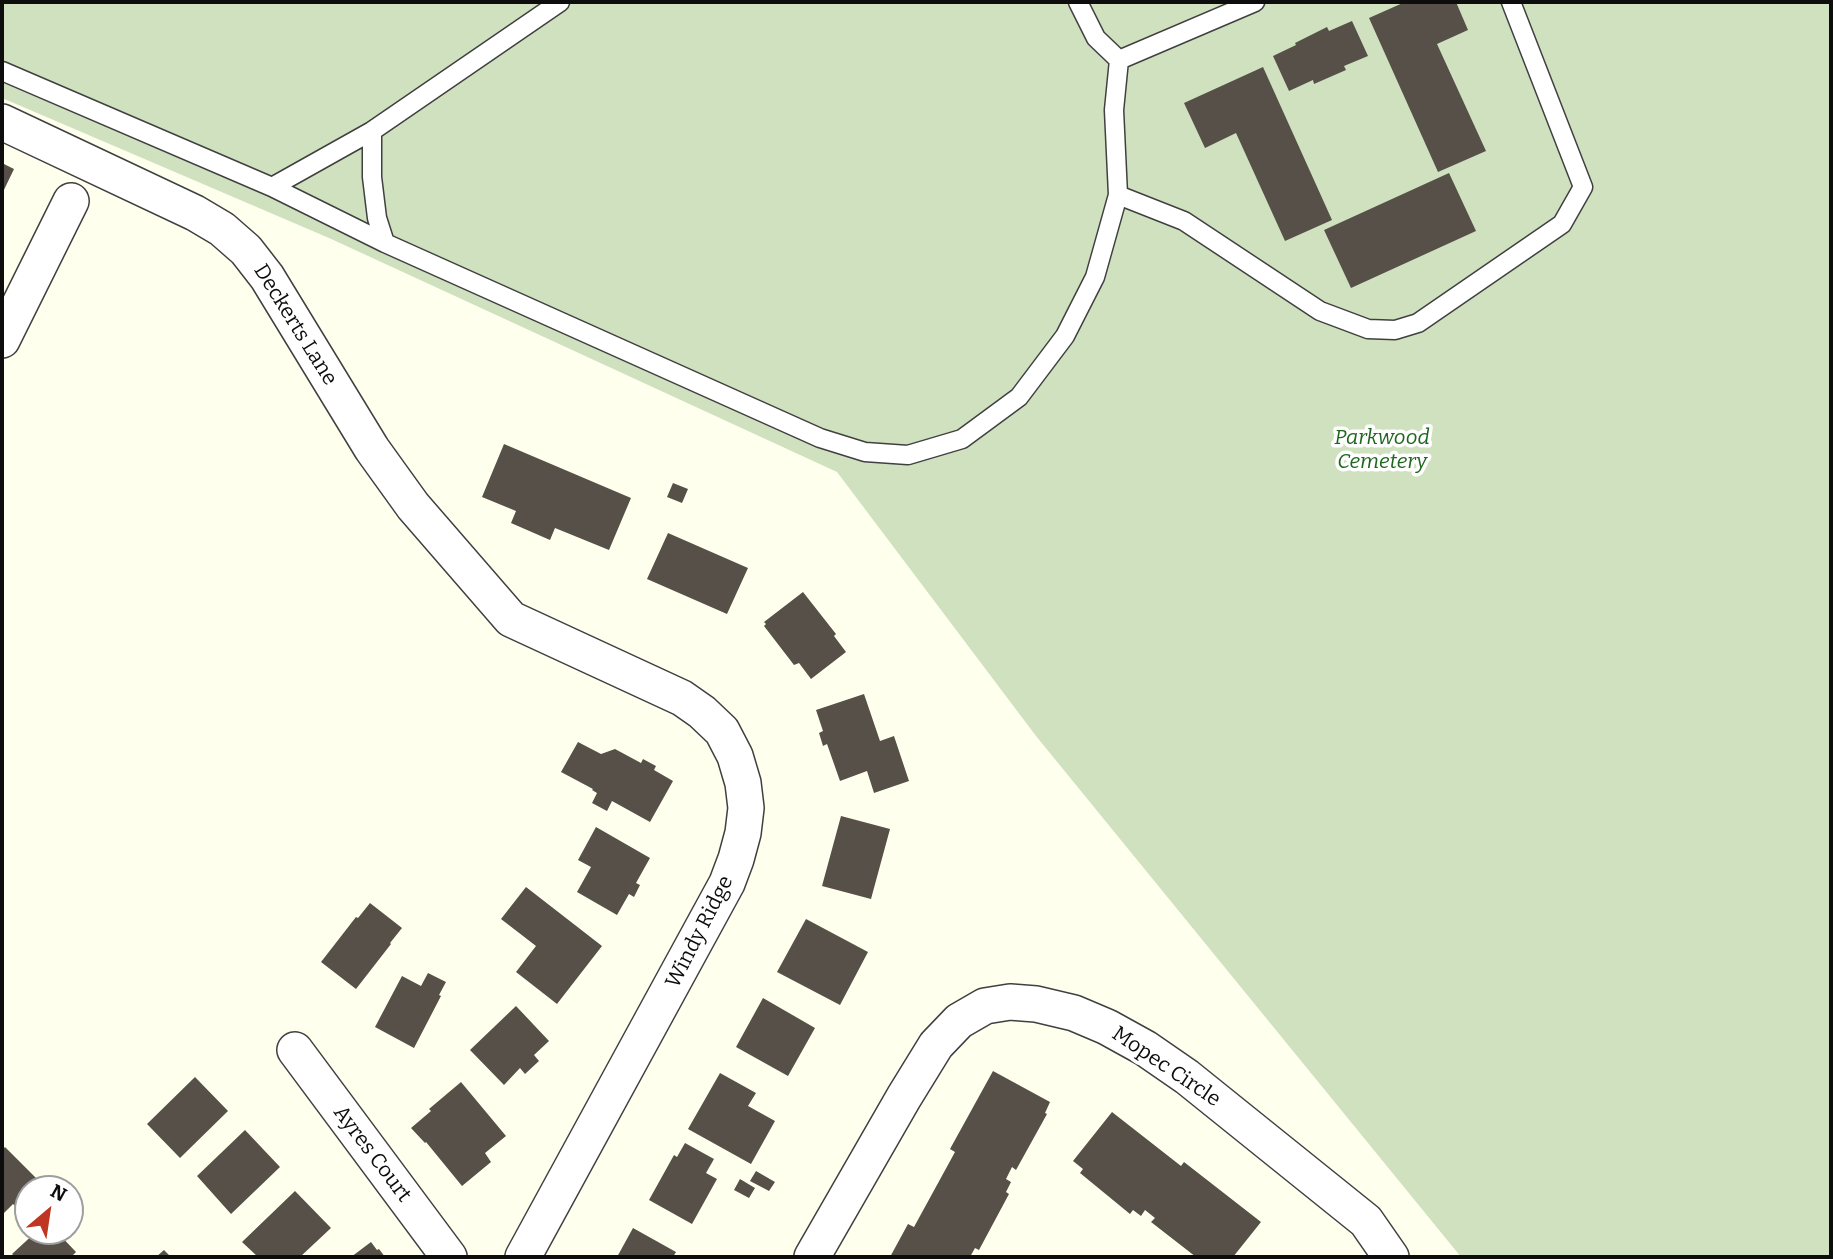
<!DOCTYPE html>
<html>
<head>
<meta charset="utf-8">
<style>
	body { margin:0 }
	#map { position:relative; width:1833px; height:1259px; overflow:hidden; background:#ffe; font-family:Bitter,serif }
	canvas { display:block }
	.frame { position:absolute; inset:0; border:4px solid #0d0d0d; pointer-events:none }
	.north { position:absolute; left:14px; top:1175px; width:70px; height:70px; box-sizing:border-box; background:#fff; border:2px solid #9e9e9e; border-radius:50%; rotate:29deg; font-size:19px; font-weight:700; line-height:28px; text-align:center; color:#0d0d0d }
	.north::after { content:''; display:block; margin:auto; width:24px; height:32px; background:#bf3623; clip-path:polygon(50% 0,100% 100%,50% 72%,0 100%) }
</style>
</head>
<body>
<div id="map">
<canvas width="1833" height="1259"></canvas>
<div class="frame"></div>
<div class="north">N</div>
</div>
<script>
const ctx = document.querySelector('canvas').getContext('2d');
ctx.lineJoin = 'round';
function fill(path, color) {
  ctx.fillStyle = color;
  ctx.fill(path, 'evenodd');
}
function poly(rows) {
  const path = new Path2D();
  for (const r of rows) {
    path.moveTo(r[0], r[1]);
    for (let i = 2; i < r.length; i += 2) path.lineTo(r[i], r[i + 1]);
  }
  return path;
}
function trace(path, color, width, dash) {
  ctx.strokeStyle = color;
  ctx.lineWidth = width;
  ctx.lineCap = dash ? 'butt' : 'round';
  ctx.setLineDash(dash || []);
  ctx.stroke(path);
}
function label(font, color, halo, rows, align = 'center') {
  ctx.font = font + ' Bitter,serif';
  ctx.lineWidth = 7;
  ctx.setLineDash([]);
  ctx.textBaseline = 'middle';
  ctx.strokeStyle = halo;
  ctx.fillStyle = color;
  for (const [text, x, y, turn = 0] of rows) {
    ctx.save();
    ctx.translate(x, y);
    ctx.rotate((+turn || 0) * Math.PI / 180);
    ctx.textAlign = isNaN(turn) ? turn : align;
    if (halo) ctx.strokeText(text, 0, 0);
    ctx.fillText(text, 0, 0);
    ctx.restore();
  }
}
const cemetery = poly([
	[2,2,1831,2,1831,1257,1461,1257,1036,736,837,472,329,238,2,98]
]);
const building = poly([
	[1405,2,1456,2,1468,30,1437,44,1486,151,1438,172,1369,18],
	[1352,21,1368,56,1344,66,1346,70,1314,84,1313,80,1289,91,1273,56,1296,45,1295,43,1327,27,1329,31],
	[1263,67,1332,220,1285,241,1236,133,1205,148,1184,103],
	[2,163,14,169,2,194],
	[1449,173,1476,231,1351,288,1324,230],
	[504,444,631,498,609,550,555,528,550,540,511,523,516,511,482,497],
	[673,483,688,489,682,503,667,497],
	[668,533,748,568,727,614,647,579],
	[803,592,836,634,834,636,846,652,811,679,799,663,794,665,764,626,766,624,764,622],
	[864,694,880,741,894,736,909,781,874,793,867,771,840,781,827,744,823,746,819,733,823,731,816,710],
	[578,742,601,754,615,749,641,763,643,759,656,766,654,770,673,781,650,822,612,801,607,811,592,803,597,793,592,790,593,789,561,772],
	[841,816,890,829,871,899,822,886],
	[596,827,650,858,636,883,640,885,634,897,629,894,617,915,577,892,591,867,578,860],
	[526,887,602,946,557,1004,516,972,536,946,501,919],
	[370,903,402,928,390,943,391,944,356,989,321,962,356,917,358,918],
	[806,919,868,952,840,1005,777,972],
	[428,973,446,982,439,995,441,996,414,1048,375,1027,402,976,421,986],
	[763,998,815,1028,788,1076,736,1047],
	[516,1006,549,1041,534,1055,539,1061,525,1074,520,1068,504,1085,470,1050],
	[993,1071,1050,1102,1045,1113,1047,1114,1016,1170,1012,1167,1006,1179,1011,1182,1006,1192,1009,1194,979,1250,975,1248,970,1257,890,1257,908,1224,914,1227,955,1152,950,1149],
	[720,1073,756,1093,748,1106,775,1121,751,1164,688,1129],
	[195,1077,228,1111,180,1158,147,1124],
	[461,1082,506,1136,485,1153,491,1162,462,1186,426,1142,425,1143,411,1128,431,1111,429,1109],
	[1112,1112,1181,1166,1184,1162,1261,1222,1233,1257,1196,1257,1151,1222,1155,1218,1145,1210,1141,1216,1133,1210,1130,1214,1080,1173,1083,1169,1073,1161],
	[245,1130,280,1167,231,1214,197,1176],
	[685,1143,714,1159,706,1173,717,1179,692,1224,649,1200,674,1155,677,1157],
	[5,1147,37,1179,26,1190,28,1193,15,1206,13,1204,2,1215,2,1150],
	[756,1171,775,1182,769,1191,750,1181],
	[740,1179,755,1188,749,1198,734,1190],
	[295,1191,331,1228,300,1257,258,1257,242,1242],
	[633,1228,676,1252,673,1257,617,1257],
	[37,1231,56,1231,76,1252,71,1257,15,1257,12,1254],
	[371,1242,377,1250,379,1249,385,1257,351,1257],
	[164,1250,171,1257,156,1257]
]);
const lane = poly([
	[1078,2,1096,38,1119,60,1114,110,1118,195,1184,221,1320,311,1368,329,1395,330,1418,323,1562,224,1583,187,1511,2],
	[1119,60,1255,2],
	[2,71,272,187,372,131,560,2],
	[372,131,372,177,377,218,385,243,820,438,865,452,908,455,962,439,1019,397,1065,336,1095,277,1118,195],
	[272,187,385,243]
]);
const street = poly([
	[2,122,195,213,222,229,246,250,267,277,372,449,413,506,511,619,682,698,702,712,722,731,735,756,743,783,746,808,743,833,736,859,727,883,523,1257],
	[2,340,71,201],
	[295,1050,449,1257],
	[812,1257,904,1097,936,1045,959,1021,985,1006,1010,1002,1036,1004,1074,1013,1107,1027,1145,1048,1187,1077,1366,1221,1391,1257]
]);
const streetNames = [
	["Deckerts Lane",295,325,58],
	["Windy Ridge",700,932,-63],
	["Mopec Circle",1166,1067,34],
	["Ayres Court",372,1154,53]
];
const parkNames = [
	["Parkwood",1382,438],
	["Cemetery",1382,462]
];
fill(cemetery, '#d0e1bf');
fill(building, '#565049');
trace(lane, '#404040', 21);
trace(street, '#404040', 38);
trace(lane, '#fff', 18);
trace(street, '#fff', 35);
label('21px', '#0d0d0d', '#fff', streetNames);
label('italic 21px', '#1f661d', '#fff', parkNames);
</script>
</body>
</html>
